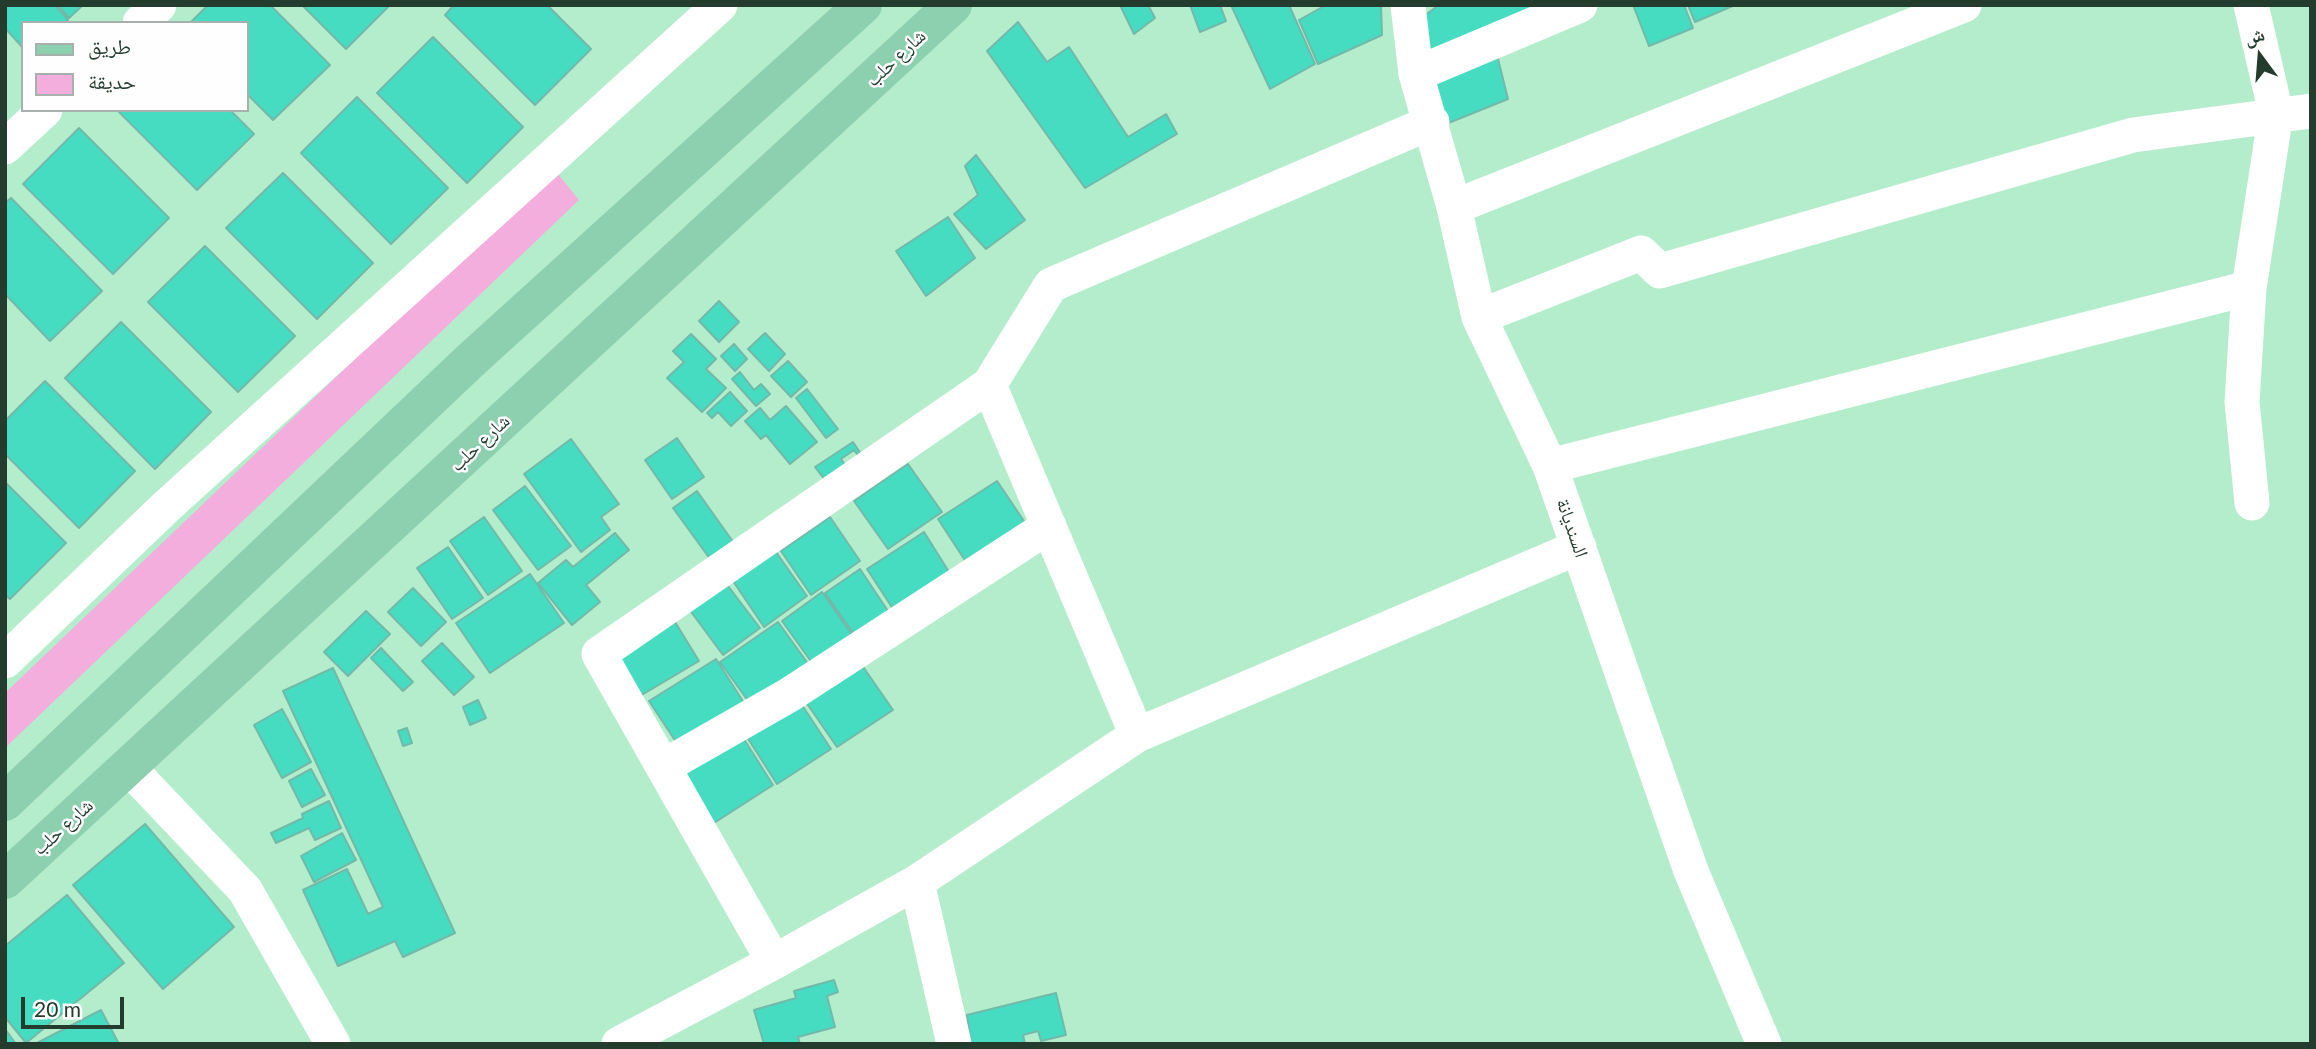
<!DOCTYPE html>
<html>
<head>
<meta charset="utf-8">
<style>
	body { margin:0 }
	#map { position:relative; width:2316px; height:1049px; overflow:hidden; background:#b3edcb; font-family:Lato,"Noto Naskh Arabic",sans-serif }
	canvas { display:block }
	.frame { position:absolute; inset:0; border:7px solid #243c2e; pointer-events:none }
	.legend { position:absolute; left:21px; top:21px; width:228px; height:91px; box-sizing:border-box; background:#fefefe; border:2px solid #a7b0ab; margin:0; padding:9px 12px; list-style:none; font-size:21px; color:#243c2e }
	.legend li { display:flex; align-items:center; gap:14px; height:35px }
	.legend b { width:35px; border:2px solid #a7b0ab }
	.north { position:absolute; left:2225px; top:21px; width:70px; height:70px; -webkit-text-stroke:5px #fefefe; paint-order:stroke; rotate:344deg; font-size:19px; font-weight:700; line-height:28px; text-align:center; color:#243c2e }
	.north::after { content:''; display:block; margin:auto; width:24px; height:32px; background:#243c2e; clip-path:polygon(50% 0,100% 100%,50% 72%,0 100%) }
	.scale { position:absolute; left:21px; top:997px; width:103px; height:32px; box-sizing:border-box; border:4px solid #243c2e; border-top:0; padding-left:9px; font-size:21px; line-height:24px; white-space:nowrap; color:#243c2e; -webkit-text-stroke:5px #fefefe; paint-order:stroke }
</style>
</head>
<body>
<div id="map">
<canvas width="2316" height="1049"></canvas>
<div class="frame"></div>
<ul class="legend">
<li><b style="height:9px;background:#8cd0b0"></b>طريق</li>
<li><b style="height:19px;background:#f3aedd"></b>حديقة</li>
</ul>
<div class="north">ش</div>
<div class="scale">20 m</div>
</div>
<script>
const ctx = document.querySelector('canvas').getContext('2d');
ctx.lineJoin = 'round';
function fill(path, color) {
  ctx.fillStyle = color;
  ctx.fill(path, 'evenodd');
}
function poly(rows) {
  const path = new Path2D();
  for (const r of rows) {
    path.moveTo(r[0], r[1]);
    for (let i = 2; i < r.length; i += 2) path.lineTo(r[i], r[i + 1]);
  }
  return path;
}
function trace(path, color, width, dash) {
  ctx.strokeStyle = color;
  ctx.lineWidth = width;
  ctx.lineCap = dash ? 'butt' : 'round';
  ctx.setLineDash(dash || []);
  ctx.stroke(path);
}
function label(font, color, halo, rows, align = 'center') {
  ctx.font = font + ' Lato,"Noto Naskh Arabic",sans-serif';
  ctx.lineWidth = 5;
  ctx.setLineDash([]);
  ctx.textBaseline = 'middle';
  ctx.strokeStyle = halo;
  ctx.fillStyle = color;
  for (const [text, x, y, turn = 0] of rows) {
    ctx.save();
    ctx.translate(x, y);
    ctx.rotate((+turn || 0) * Math.PI / 180);
    ctx.textAlign = isNaN(turn) ? turn : align;
    if (halo) ctx.strokeText(text, 0, 0);
    ctx.fillText(text, 0, 0);
    ctx.restore();
  }
}
const green = poly([
	[554,169,579,200,5,748,5,693]
]);
const building = poly([
	[5,5,55,5,68,20,65,23,23,23,23,48,5,28,5,5],
	[58,5,83,5,69,18,58,5],
	[208,5,270,5,330,65,273,120,247,94,247,23,190,23,208,5],
	[302,5,390,5,346,49,302,5],
	[454,5,547,5,591,49,535,105,445,15,454,5],
	[1120,5,1148,5,1155,18,1134,34,1120,5],
	[1190,5,1220,5,1226,21,1200,32,1190,5],
	[1231,5,1289,5,1315,64,1270,89,1231,5],
	[1326,5,1381,5,1382,35,1318,64,1299,20,1326,5],
	[1439,5,1540,5,1424,61,1417,21,1439,5],
	[1633,5,1684,5,1693,28,1649,46,1633,5],
	[1688,5,1735,5,1695,22,1688,5],
	[1018,22,1047,62,1069,47,1128,137,1166,114,1177,134,1085,188,987,51,1018,22],
	[433,37,523,127,467,183,377,93,433,37],
	[1494,43,1508,99,1446,124,1433,68,1494,43],
	[357,97,448,188,391,244,301,153,357,97],
	[117,110,230,110,254,134,197,190,117,110],
	[79,128,169,218,113,274,23,184,79,128],
	[976,155,1025,220,986,249,954,214,978,195,965,166,976,155],
	[283,173,373,263,317,319,226,228,283,173],
	[11,198,102,291,50,341,5,294,5,203,11,198],
	[948,217,975,258,926,296,896,251,948,217],
	[205,246,295,336,238,392,148,302,205,246],
	[719,301,739,322,719,342,699,321,719,301],
	[121,322,211,412,155,469,65,378,121,322],
	[765,333,785,354,769,371,748,349,765,333],
	[691,334,716,359,706,369,726,388,702,412,667,378,684,362,673,351,691,334],
	[734,344,747,359,735,371,721,356,734,344],
	[788,361,807,382,791,397,771,376,788,361],
	[740,372,754,390,761,384,770,394,756,406,732,379,740,372],
	[45,381,135,471,79,528,5,454,5,421,45,381],
	[807,389,838,429,826,438,796,398,807,389],
	[730,392,747,411,731,426,718,412,712,418,707,413,730,392],
	[786,406,817,442,790,464,766,435,761,439,745,421,760,408,770,420,786,406],
	[677,438,704,477,672,499,645,460,677,438],
	[571,439,619,504,601,517,610,530,581,552,524,474,571,439],
	[853,442,865,460,863,462,854,450,841,459,846,466,825,480,815,467,853,442],
	[908,464,942,512,888,549,854,501,908,464],
	[997,481,1028,527,968,565,938,519,997,481],
	[5,482,66,543,10,599,5,595,5,482],
	[525,486,571,546,538,570,493,510,525,486],
	[697,491,736,546,713,563,673,508,697,491],
	[484,517,522,571,488,595,450,541,484,517],
	[830,517,860,561,811,595,781,551,830,517],
	[924,532,951,575,895,612,867,569,924,532],
	[615,533,629,550,586,585,600,602,572,625,538,583,566,560,573,567,615,533],
	[448,547,483,598,452,619,417,568,448,547],
	[776,552,807,596,764,627,733,581,776,552],
	[860,569,890,614,856,637,825,593,860,569],
	[530,574,564,623,490,673,456,623,530,574],
	[725,582,760,628,723,655,689,609,725,582],
	[413,588,446,622,421,646,388,612,413,588],
	[822,592,855,639,815,667,782,621,822,592],
	[366,611,390,634,348,676,324,652,366,611],
	[672,617,699,661,640,696,614,653,672,617],
	[778,622,809,665,751,705,720,662,778,622],
	[442,643,474,677,454,695,422,661,442,643],
	[381,648,413,682,403,691,371,658,381,648],
	[857,658,893,710,837,747,801,695,857,658],
	[716,659,746,706,680,748,649,701,716,659],
	[333,668,455,933,403,957,395,941,338,966,303,890,347,869,368,914,383,907,283,691,333,668],
	[798,699,831,749,777,784,745,734,798,699],
	[478,700,486,718,470,725,463,707,478,700],
	[282,709,311,762,282,778,254,725,282,709],
	[407,728,412,743,403,746,398,731,407,728],
	[742,736,773,785,714,823,683,773,742,736],
	[311,769,325,795,302,807,289,781,311,769],
	[329,801,341,828,315,840,309,828,276,843,271,833,303,818,302,814,329,801],
	[145,824,234,927,163,989,73,885,145,824],
	[342,833,356,860,314,882,301,856,342,833],
	[67,895,124,963,26,1043,5,1017,5,946,67,895],
	[834,980,838,992,827,996,835,1027,798,1037,800,1044,764,1044,754,1010,796,998,794,991,834,980],
	[1056,993,1066,1035,1041,1041,1038,1031,1023,1035,1025,1044,971,1044,967,1015,1056,993],
	[101,1010,119,1044,37,1043,101,1010],
	[5,1029,16,1044,5,1044,5,1029]
]);
const street = poly([
	[1408,5,1416,74,1454,207,1479,317,1550,466,1691,871,1764,1044],
	[2251,5,2276,113,2249,288,2242,402,2252,503],
	[140,23,159,5],
	[1416,74,1580,5],
	[5,147,45,110],
	[1454,207,1964,5],
	[1479,317,1641,253,1660,271,2133,135,2311,111],
	[1550,466,2249,288],
	[5,661,168,505,720,5],
	[1137,735,989,385,1051,285,1432,122],
	[128,767,245,890,333,1044],
	[663,767,789,695,1049,526],
	[917,882,954,1044],
	[774,962,599,654,989,385],
	[619,1044,774,962,917,882,1137,735,1579,547]
]);
const primary = poly([
	[5,802,472,359,863,5],
	[5,880,953,5]
]);
const streetNames = [
	["شارع حلب",896,58,-43],
	["شارع حلب",480,443,-43],
	["السنديانة",1572,528,71],
	["شارع حلب",63,827,-42]
];
fill(green, '#f3aedd');
fill(building, '#46dcc2');
trace(building, '#72b9aa', 2);
trace(street, '#fff', 35);
trace(primary, '#8cd0b0', 38);
label('19px', '#243c2e', '#fefefe', streetNames);
</script>
</body>
</html>
